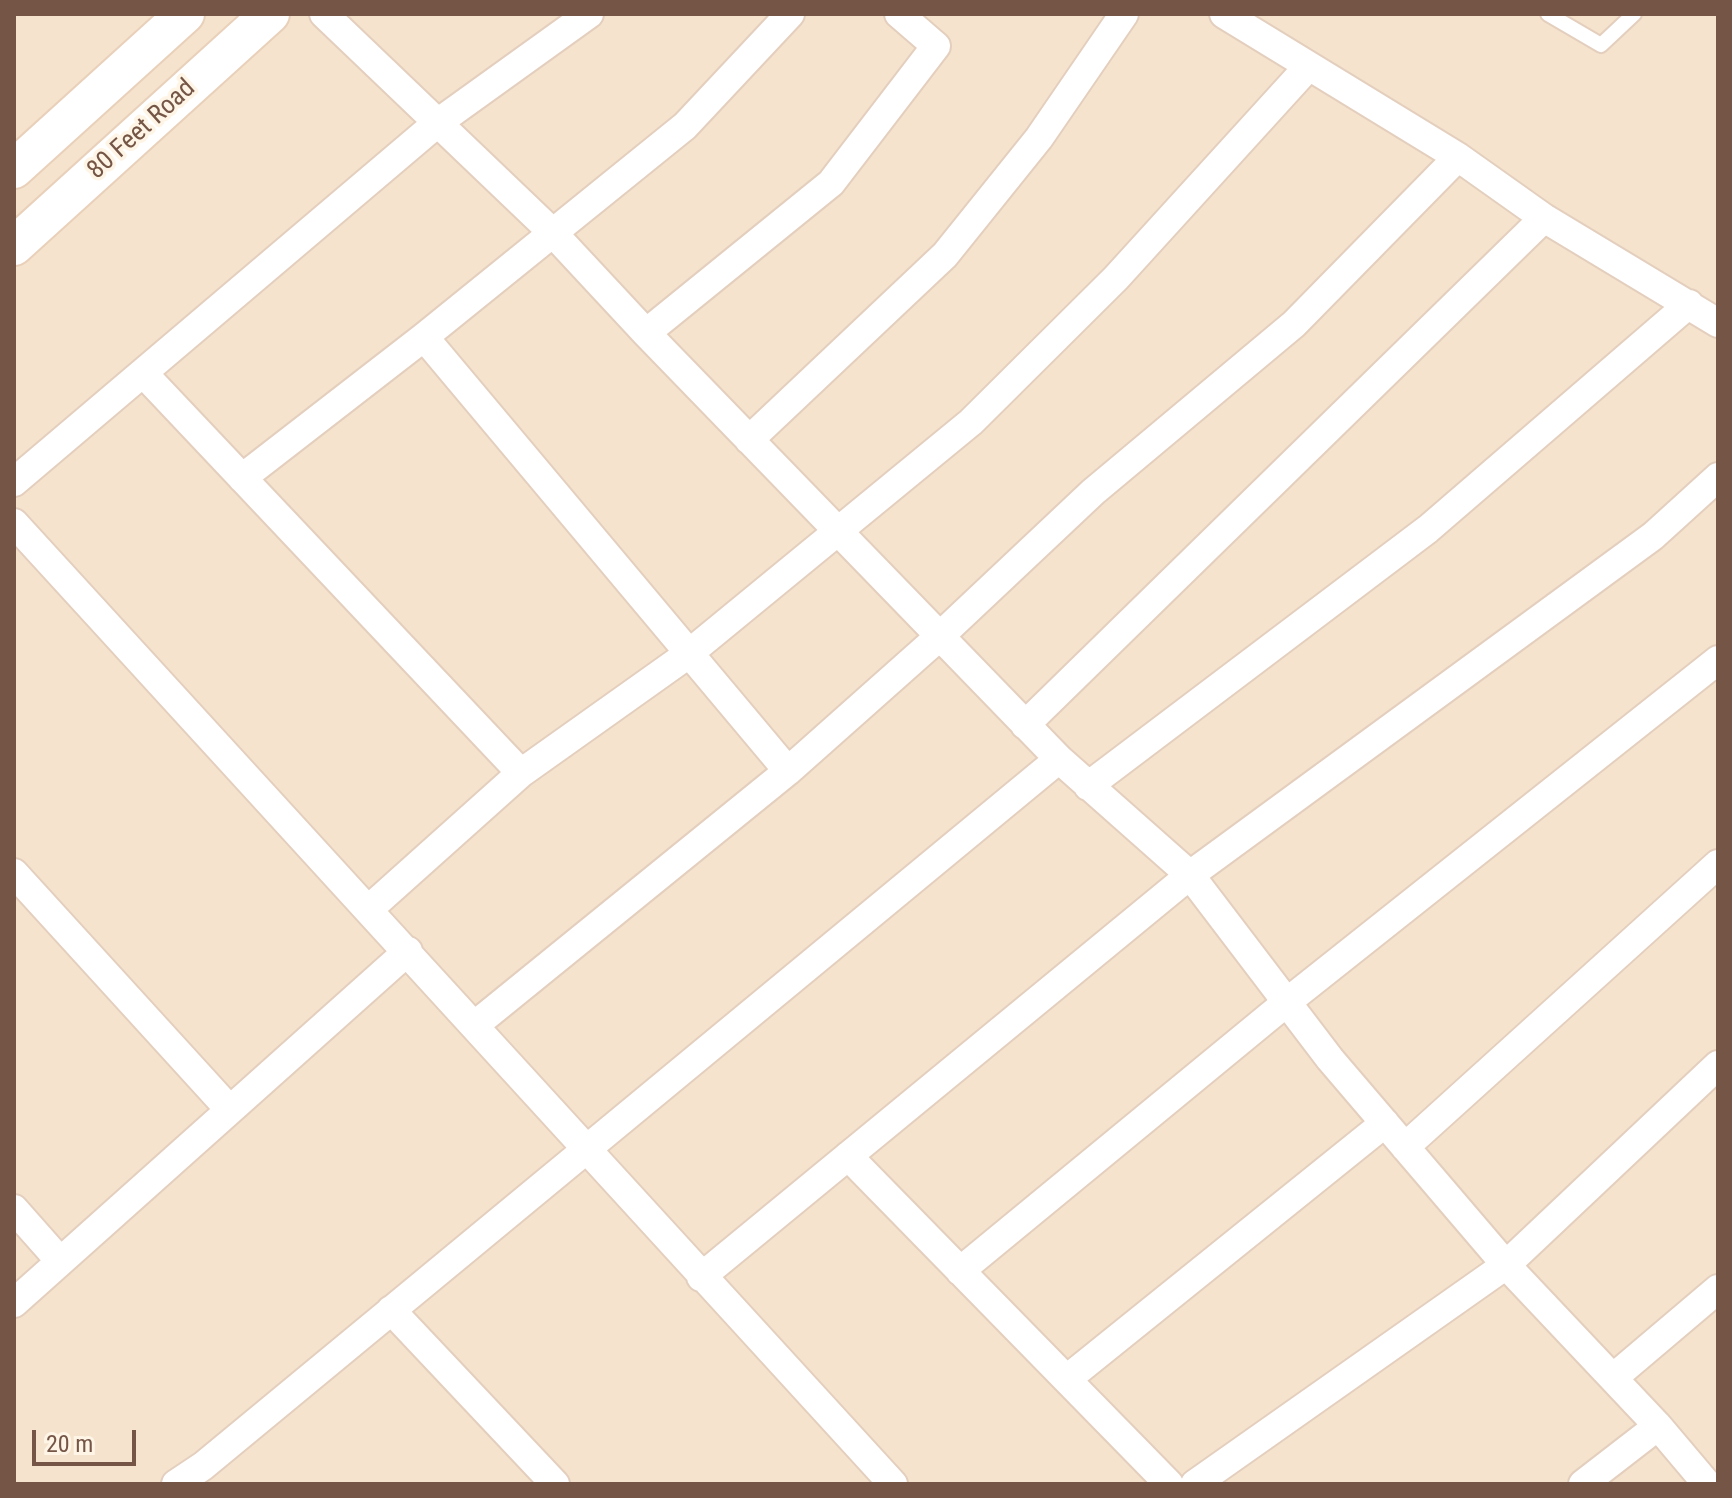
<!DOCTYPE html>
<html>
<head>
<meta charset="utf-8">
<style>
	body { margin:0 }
	#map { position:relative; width:1732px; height:1498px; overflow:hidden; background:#fdf2df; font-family:"Roboto Condensed",sans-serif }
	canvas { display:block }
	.frame { position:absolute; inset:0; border:16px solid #755646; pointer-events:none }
	.scale { position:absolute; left:32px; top:1430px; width:104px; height:36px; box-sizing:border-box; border:4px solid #755646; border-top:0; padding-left:10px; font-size:24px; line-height:28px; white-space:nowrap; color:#755646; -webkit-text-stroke:6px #fff5e6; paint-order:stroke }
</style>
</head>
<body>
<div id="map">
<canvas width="1732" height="1498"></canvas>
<div class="frame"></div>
<div class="scale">20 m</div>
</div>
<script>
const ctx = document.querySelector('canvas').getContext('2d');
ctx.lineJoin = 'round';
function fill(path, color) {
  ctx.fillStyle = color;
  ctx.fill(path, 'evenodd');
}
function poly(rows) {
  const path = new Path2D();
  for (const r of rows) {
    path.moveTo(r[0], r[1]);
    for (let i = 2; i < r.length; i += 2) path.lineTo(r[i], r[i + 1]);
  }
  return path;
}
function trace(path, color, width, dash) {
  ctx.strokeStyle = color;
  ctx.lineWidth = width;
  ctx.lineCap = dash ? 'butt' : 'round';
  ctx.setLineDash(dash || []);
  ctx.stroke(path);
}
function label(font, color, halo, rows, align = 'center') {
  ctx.font = font + ' "Roboto Condensed",sans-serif';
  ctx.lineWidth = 7;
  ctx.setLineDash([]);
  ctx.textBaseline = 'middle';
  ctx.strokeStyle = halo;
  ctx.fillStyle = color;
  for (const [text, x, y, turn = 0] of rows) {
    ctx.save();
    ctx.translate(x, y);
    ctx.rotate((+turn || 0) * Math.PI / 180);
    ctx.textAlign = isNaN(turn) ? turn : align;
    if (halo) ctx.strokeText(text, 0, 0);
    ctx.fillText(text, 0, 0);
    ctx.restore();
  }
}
const residential = poly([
	[14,14,1718,14,1718,1484,14,1484]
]);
const lane = poly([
	[1548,14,1601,45,1634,14]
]);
const street = poly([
	[1224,14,1458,157,1544,218,1718,323],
	[646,333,831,183,936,46,899,14],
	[424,337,788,771],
	[144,374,521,773],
	[749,440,945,255,1039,138,1124,14],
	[242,478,424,337,685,126,790,14],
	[14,482,436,124,589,14],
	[14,523,893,1484],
	[1025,725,1544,218],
	[1059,759,1190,875,1330,1059,1506,1265,1718,1065],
	[1088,786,1428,529,1689,304],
	[14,873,230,1110],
	[369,909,521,773,687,655,971,422,1116,278,1308,67],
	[475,1025,788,771,940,636,1093,492,1294,324,1458,157],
	[1405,1147,1718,864],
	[848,1156,1169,1484],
	[14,1209,60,1261],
	[960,1271,1287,1002,1718,660],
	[701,1277,1190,875,1653,536,1718,477],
	[14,1303,408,951],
	[391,1310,555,1484],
	[1613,1378,1718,1289],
	[1067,1379,1385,1123],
	[176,1484,203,1466,1059,759,646,333,552,232,324,14],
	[1195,1484,1506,1265,1658,1426,1707,1484],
	[1583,1484,1658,1426]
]);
const secondary = poly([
	[14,169,185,14],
	[14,246,270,14]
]);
const streetNames = [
	["80 Feet Road",142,130,-42]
];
fill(residential, '#f5e3cd');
trace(lane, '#e4cfbe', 18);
trace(street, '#e4cfbe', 32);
trace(secondary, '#e9d0ba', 42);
trace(lane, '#fff', 14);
trace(street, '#fff', 28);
trace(secondary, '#fff', 38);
label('26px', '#755646', '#fff5e6', streetNames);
</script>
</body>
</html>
